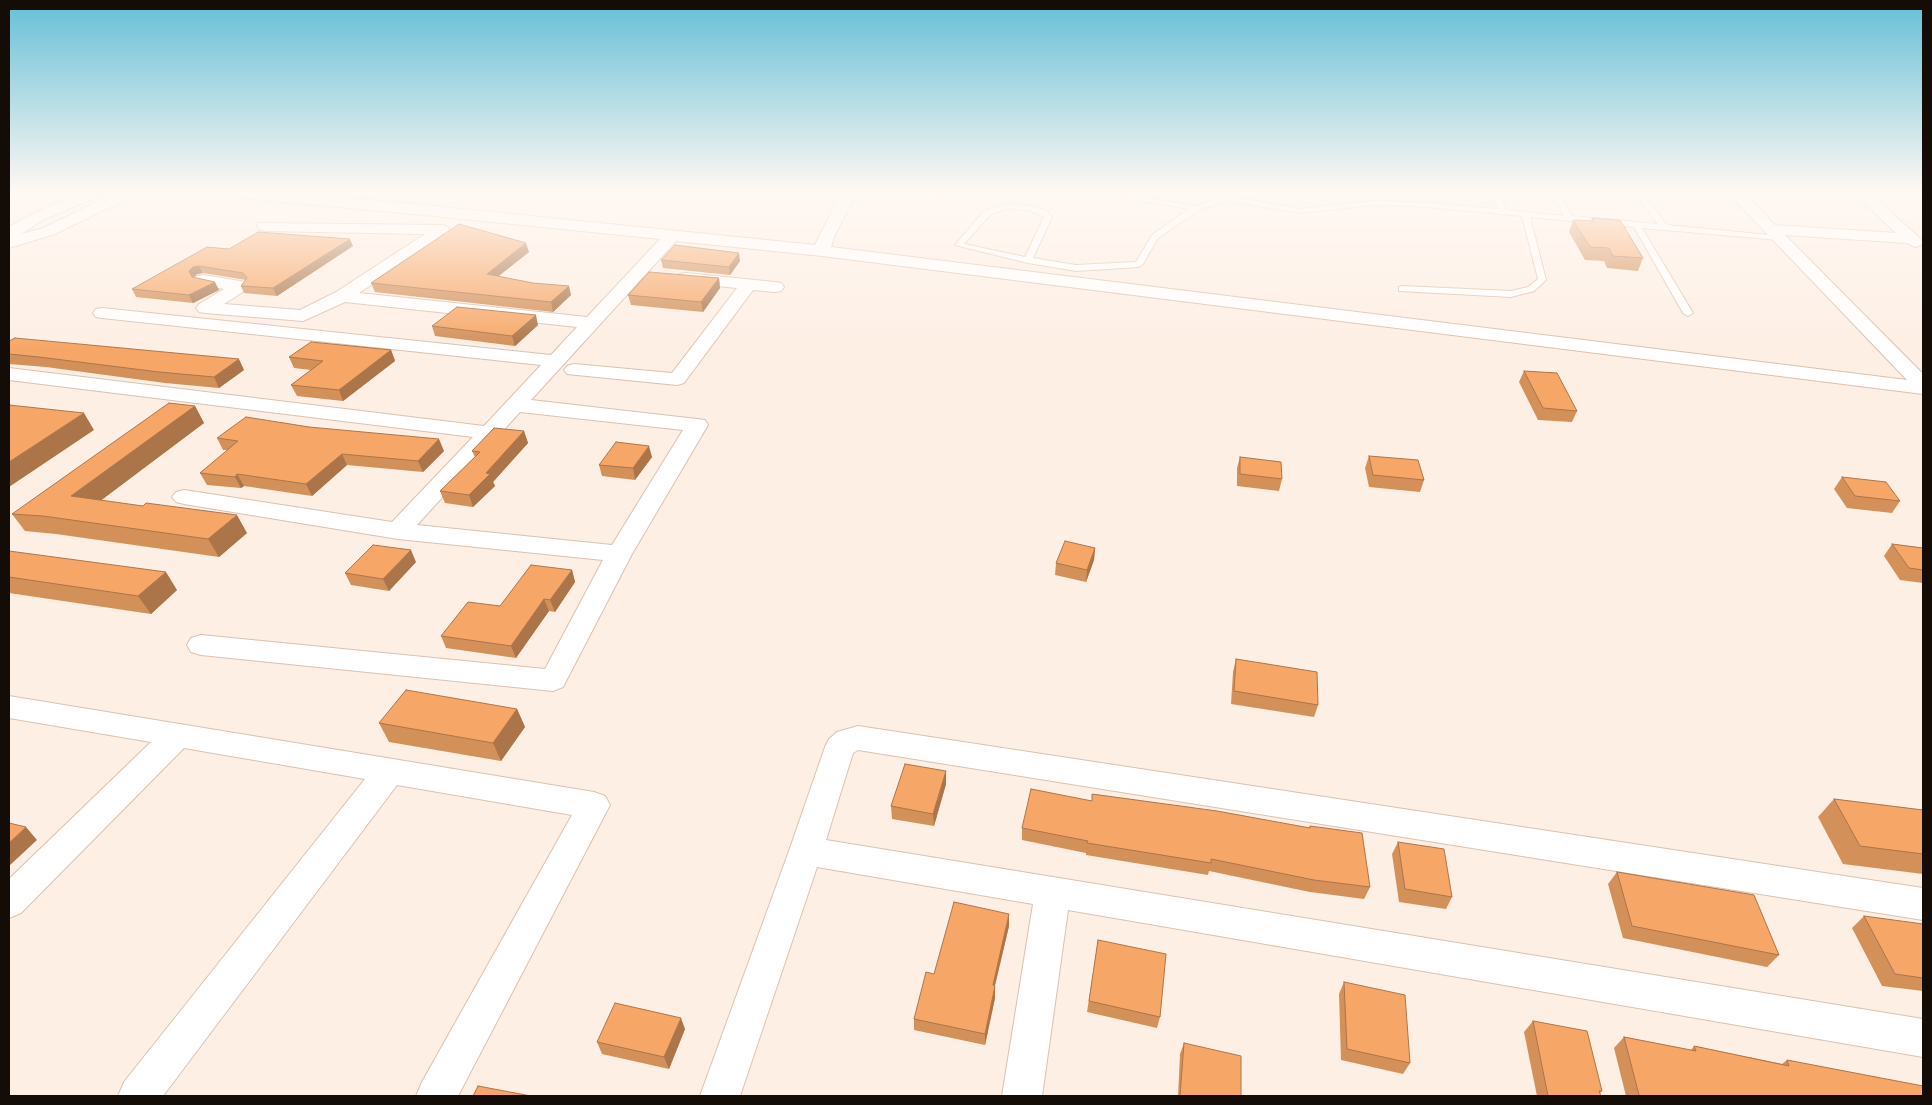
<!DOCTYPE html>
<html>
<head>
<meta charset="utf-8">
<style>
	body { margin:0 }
	#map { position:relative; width:1932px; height:1105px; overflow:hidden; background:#feefe4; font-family:"Noto Sans",sans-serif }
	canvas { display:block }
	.frame { position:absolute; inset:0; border:10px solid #140c06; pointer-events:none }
</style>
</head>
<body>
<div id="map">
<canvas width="1932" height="1105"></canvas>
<div class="frame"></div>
</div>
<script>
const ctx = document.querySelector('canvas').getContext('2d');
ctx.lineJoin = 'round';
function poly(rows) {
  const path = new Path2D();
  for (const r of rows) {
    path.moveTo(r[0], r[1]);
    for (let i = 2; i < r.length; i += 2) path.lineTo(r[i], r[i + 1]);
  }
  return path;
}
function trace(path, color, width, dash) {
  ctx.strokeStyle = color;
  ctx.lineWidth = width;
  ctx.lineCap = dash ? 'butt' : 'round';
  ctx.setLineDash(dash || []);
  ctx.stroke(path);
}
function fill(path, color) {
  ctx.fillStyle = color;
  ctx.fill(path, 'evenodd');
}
const service = poly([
	[912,193,938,193,945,196,941,198,912,193],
	[1095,193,1115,193,1196,206,1216,199,1192,193,1210,193,1300,209,1374,201,1416,202,1498,209,1491,193,1499,193,1506,210,1564,216,1552,193,1559,193,1572,216,1658,224,1635,193,1642,193,1667,225,1779,236,1783,238,1779,240,1642,228,1693,313,1688,316,1683,313,1634,227,1530,217,1546,280,1534,291,1511,297,1399,291,1399,287,1402,286,1511,291,1528,287,1538,279,1522,216,1416,206,1374,205,1300,213,1226,201,1199,210,1158,238,1143,264,1139,267,1076,271,1028,263,955,245,985,210,1009,204,1035,207,1047,211,1052,217,1033,258,1076,265,1136,262,1152,235,1189,209,1095,193],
	[1009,208,1031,211,1044,217,1025,257,964,244,991,214,1009,208]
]);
const minor = poly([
	[80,193,101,193,99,196,43,220,21,234,43,228,115,193,135,193,133,196,55,234,9,248,10,226,33,214,80,193],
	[224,193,287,193,404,203,815,245,841,193,856,193,834,237,831,247,1907,380,1728,193,1744,193,1775,225,1896,233,1853,193,1869,193,1921,239,1923,242,1921,245,1915,247,1907,243,1785,235,1923,374,1923,394,822,256,676,241,531,400,697,419,705,420,708,425,632,554,563,687,553,691,201,655,191,652,187,645,191,638,201,635,545,669,603,560,398,539,184,504,176,502,172,497,176,492,184,490,392,522,473,437,9,380,9,368,484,426,541,365,102,318,96,317,93,313,96,309,102,308,551,355,577,327,345,302,303,321,205,313,199,312,196,308,199,304,224,289,197,284,194,280,197,276,203,275,246,282,249,286,246,290,224,304,300,310,336,292,425,234,265,231,259,229,257,226,259,223,442,225,448,227,450,230,448,233,359,293,587,317,660,239,404,213,231,197,224,193],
	[520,412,683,430,612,545,417,525,520,412],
	[685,273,775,282,781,283,784,287,781,291,775,292,753,290,684,383,677,385,567,374,564,370,567,366,574,364,672,373,737,288,679,282,676,278,679,274,685,273],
	[9,696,594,792,605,796,610,805,458,1096,416,1096,422,1082,572,815,397,785,163,1096,118,1096,124,1082,365,779,184,748,21,913,9,918,9,879,151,742,9,718,9,696],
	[858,726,1923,888,1923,920,858,750,853,753,826,840,1923,1019,1923,1057,1068,910,1042,1096,1002,1096,1033,904,817,867,740,1096,700,1096,789,851,825,747,829,739,837,732,858,726]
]);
const wall = poly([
	[1592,218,1643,258,1638,271,1607,268,1604,261,1585,260,1569,232,1573,220,1591,221],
	[353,246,277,296,244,293,241,286,246,280,203,273,197,274,193,278,219,290,193,303,136,297,132,289,229,249],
	[529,252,498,276,571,295,553,312,375,292,371,283],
	[661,260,740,261,730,275,663,268],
	[719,278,720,288,703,312,631,305,628,295],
	[538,325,515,346,435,336,432,326],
	[9,341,244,370,219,388,165,383,46,367,9,364],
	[391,350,395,361,343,401,297,396,291,385,311,370,294,368,289,357],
	[1524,371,1577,411,1572,422,1538,420,1519,382],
	[195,406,204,423,101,500,247,533,219,557,56,534,25,531,12,514],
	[524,431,528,443,493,482,495,486,473,507,445,503,440,491,475,457,472,451],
	[217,438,444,451,423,472,347,465,312,496,244,486,241,488,207,485,200,473,228,450,223,450],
	[1369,456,1424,480,1420,492,1369,487,1365,468],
	[652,457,635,480,602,476,599,465],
	[1240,457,1282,479,1279,491,1237,486,1237,468],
	[1842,477,1900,501,1892,513,1847,508,1834,489],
	[1892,544,1923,548,1923,583,1900,580,1884,556],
	[1095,548,1094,560,1086,582,1055,575,1056,563],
	[9,551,177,590,151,614,9,593],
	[416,562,389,591,351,585,345,573],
	[572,570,575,582,555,612,549,611,516,658,446,648,441,636],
	[1236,659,1318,705,1314,717,1231,704,1233,672],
	[517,709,525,727,501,761,389,742,379,723],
	[946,771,946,784,934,826,892,819,891,806],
	[1834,799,1923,810,1923,874,1843,864,1818,817],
	[1092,801,1309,828,1310,826,1370,887,1364,899,1310,892,1209,871,1208,875,1086,855,1086,853,1022,840,1022,828],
	[1398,842,1452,897,1446,909,1399,902,1392,854],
	[1617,872,1779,955,1767,967,1623,938,1608,884],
	[1864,916,1923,925,1923,991,1882,986,1852,928],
	[1009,926,995,986,995,998,985,1045,914,1030,914,1019,934,974],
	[1098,940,1160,1017,1157,1028,1087,1012],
	[1344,982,1410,1063,1403,1074,1341,1060,1339,994],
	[1533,1021,1602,1091,1600,1093,1601,1096,1537,1096,1524,1032],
	[685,1029,669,1069,602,1054,597,1042],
	[1624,1037,1691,1050,1694,1046,1782,1064,1787,1060,1923,1096,1626,1096,1614,1048],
	[1184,1043,1241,1096,1178,1096,1180,1054]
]);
const shadedWall = poly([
	[350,239,353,246,277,296,273,288],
	[526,243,529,252,490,283,487,274],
	[739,253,740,261,730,275,729,267],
	[199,266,203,273,197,274,192,279,189,271,193,267],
	[719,278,720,288,703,312,701,302],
	[215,282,219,290,193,303,189,295],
	[569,286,571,295,553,312,551,302],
	[536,315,538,325,515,346,512,336],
	[391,350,395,361,343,401,339,390],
	[239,359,244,370,219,388,214,377],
	[195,406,204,423,83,514,71,496],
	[84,413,94,430,9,487,9,462],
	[524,431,528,443,493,482,495,486,473,507,469,495,486,473],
	[439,439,444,451,423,472,418,461],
	[649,446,652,457,635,480,633,468],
	[342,454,347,465,312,496,306,484],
	[237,474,244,486,241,488,235,477],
	[237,515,247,533,219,557,208,539],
	[1095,548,1094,560,1086,582,1087,570],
	[411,550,416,562,389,591,383,579],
	[572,570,575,582,555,612,550,600],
	[166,572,177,590,151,614,138,596],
	[544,599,549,611,516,658,511,646],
	[517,709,525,727,501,761,493,743],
	[946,771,946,784,934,826,933,814],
	[26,827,37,840,9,866,9,843],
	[1009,914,1009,926,992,997,993,985],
	[995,986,995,998,985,1045,985,1034],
	[681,1018,685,1029,669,1069,664,1057]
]);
const building = poly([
	[1592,218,1620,220,1643,258,1613,256,1609,248,1590,247,1573,220,1594,221,1592,218],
	[459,224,526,243,487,274,533,283,569,286,551,302,371,283,459,224],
	[258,232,350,239,273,288,241,286,247,278,243,273,199,266,193,267,189,271,192,277,215,282,189,295,132,289,207,247,229,249,258,232],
	[675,245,739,253,729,267,661,260,675,245],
	[649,272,719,278,701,302,628,295,649,272],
	[457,307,536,315,512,336,432,326,457,307],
	[15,338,239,359,214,377,159,372,39,357,9,354,9,341,15,338],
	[311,342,391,350,339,390,291,385,323,361,289,357,311,342],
	[1524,371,1557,373,1577,411,1543,408,1524,371],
	[169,403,195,406,71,496,143,506,146,503,237,515,208,539,43,516,12,514,169,403],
	[9,405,84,413,9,462,9,405],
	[246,417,309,427,439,439,418,461,342,454,306,484,237,474,235,477,200,473,238,441,217,438,246,417],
	[494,428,524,431,486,473,490,474,469,495,440,491,480,452,472,451,494,428],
	[616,442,649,446,633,468,599,465,616,442],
	[1369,456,1418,460,1424,480,1373,475,1369,456],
	[1240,457,1281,462,1282,479,1240,474,1240,457],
	[1842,477,1886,482,1900,501,1855,496,1842,477],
	[1065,541,1095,548,1087,570,1056,563,1065,541],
	[1892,544,1923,548,1923,570,1909,568,1892,544],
	[373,545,411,550,383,579,345,573,373,545],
	[9,551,166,572,138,596,9,577,9,551],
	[531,565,572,570,550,600,544,599,511,646,441,636,468,602,500,606,531,565],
	[1236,659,1317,672,1318,705,1234,691,1236,659],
	[406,690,517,709,493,743,379,723,406,690],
	[905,764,946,771,933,814,891,806,905,764],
	[1031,789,1092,801,1092,794,1217,811,1310,828,1310,826,1362,833,1370,887,1314,880,1211,859,1211,863,1087,843,1088,841,1022,828,1031,789],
	[1834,799,1923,810,1923,854,1860,846,1834,799],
	[9,823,26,827,9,843,9,823],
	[1398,842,1444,849,1452,897,1405,889,1398,842],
	[1617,872,1754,895,1779,955,1632,926,1617,872],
	[954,902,1009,914,993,985,995,986,985,1034,914,1019,926,972,934,974,954,902],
	[1864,916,1923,924,1923,978,1895,974,1864,916],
	[1098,940,1166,954,1160,1017,1089,1001,1098,940],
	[1344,982,1405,995,1410,1063,1347,1049,1344,982],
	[615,1003,681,1018,664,1057,597,1042,615,1003],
	[1533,1021,1587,1031,1602,1091,1599,1091,1601,1096,1548,1096,1533,1021],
	[1624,1037,1696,1051,1694,1046,1789,1066,1787,1060,1923,1086,1923,1096,1643,1096,1639,1095,1624,1037],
	[1184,1043,1241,1056,1241,1096,1180,1096,1184,1043],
	[478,1086,531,1096,473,1096,478,1086]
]);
trace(service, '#dac2b0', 2);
trace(minor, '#dac2b0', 2);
fill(service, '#fff');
fill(minor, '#fff');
fill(wall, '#d49059');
fill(shadedWall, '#ac7549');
fill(building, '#f6a768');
trace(building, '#ac7549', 1);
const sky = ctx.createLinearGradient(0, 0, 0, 348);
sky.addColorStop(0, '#65bfd7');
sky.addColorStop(0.55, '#fff8f3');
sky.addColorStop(1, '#fff8f300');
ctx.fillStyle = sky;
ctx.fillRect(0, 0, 1932, 348);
</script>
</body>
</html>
